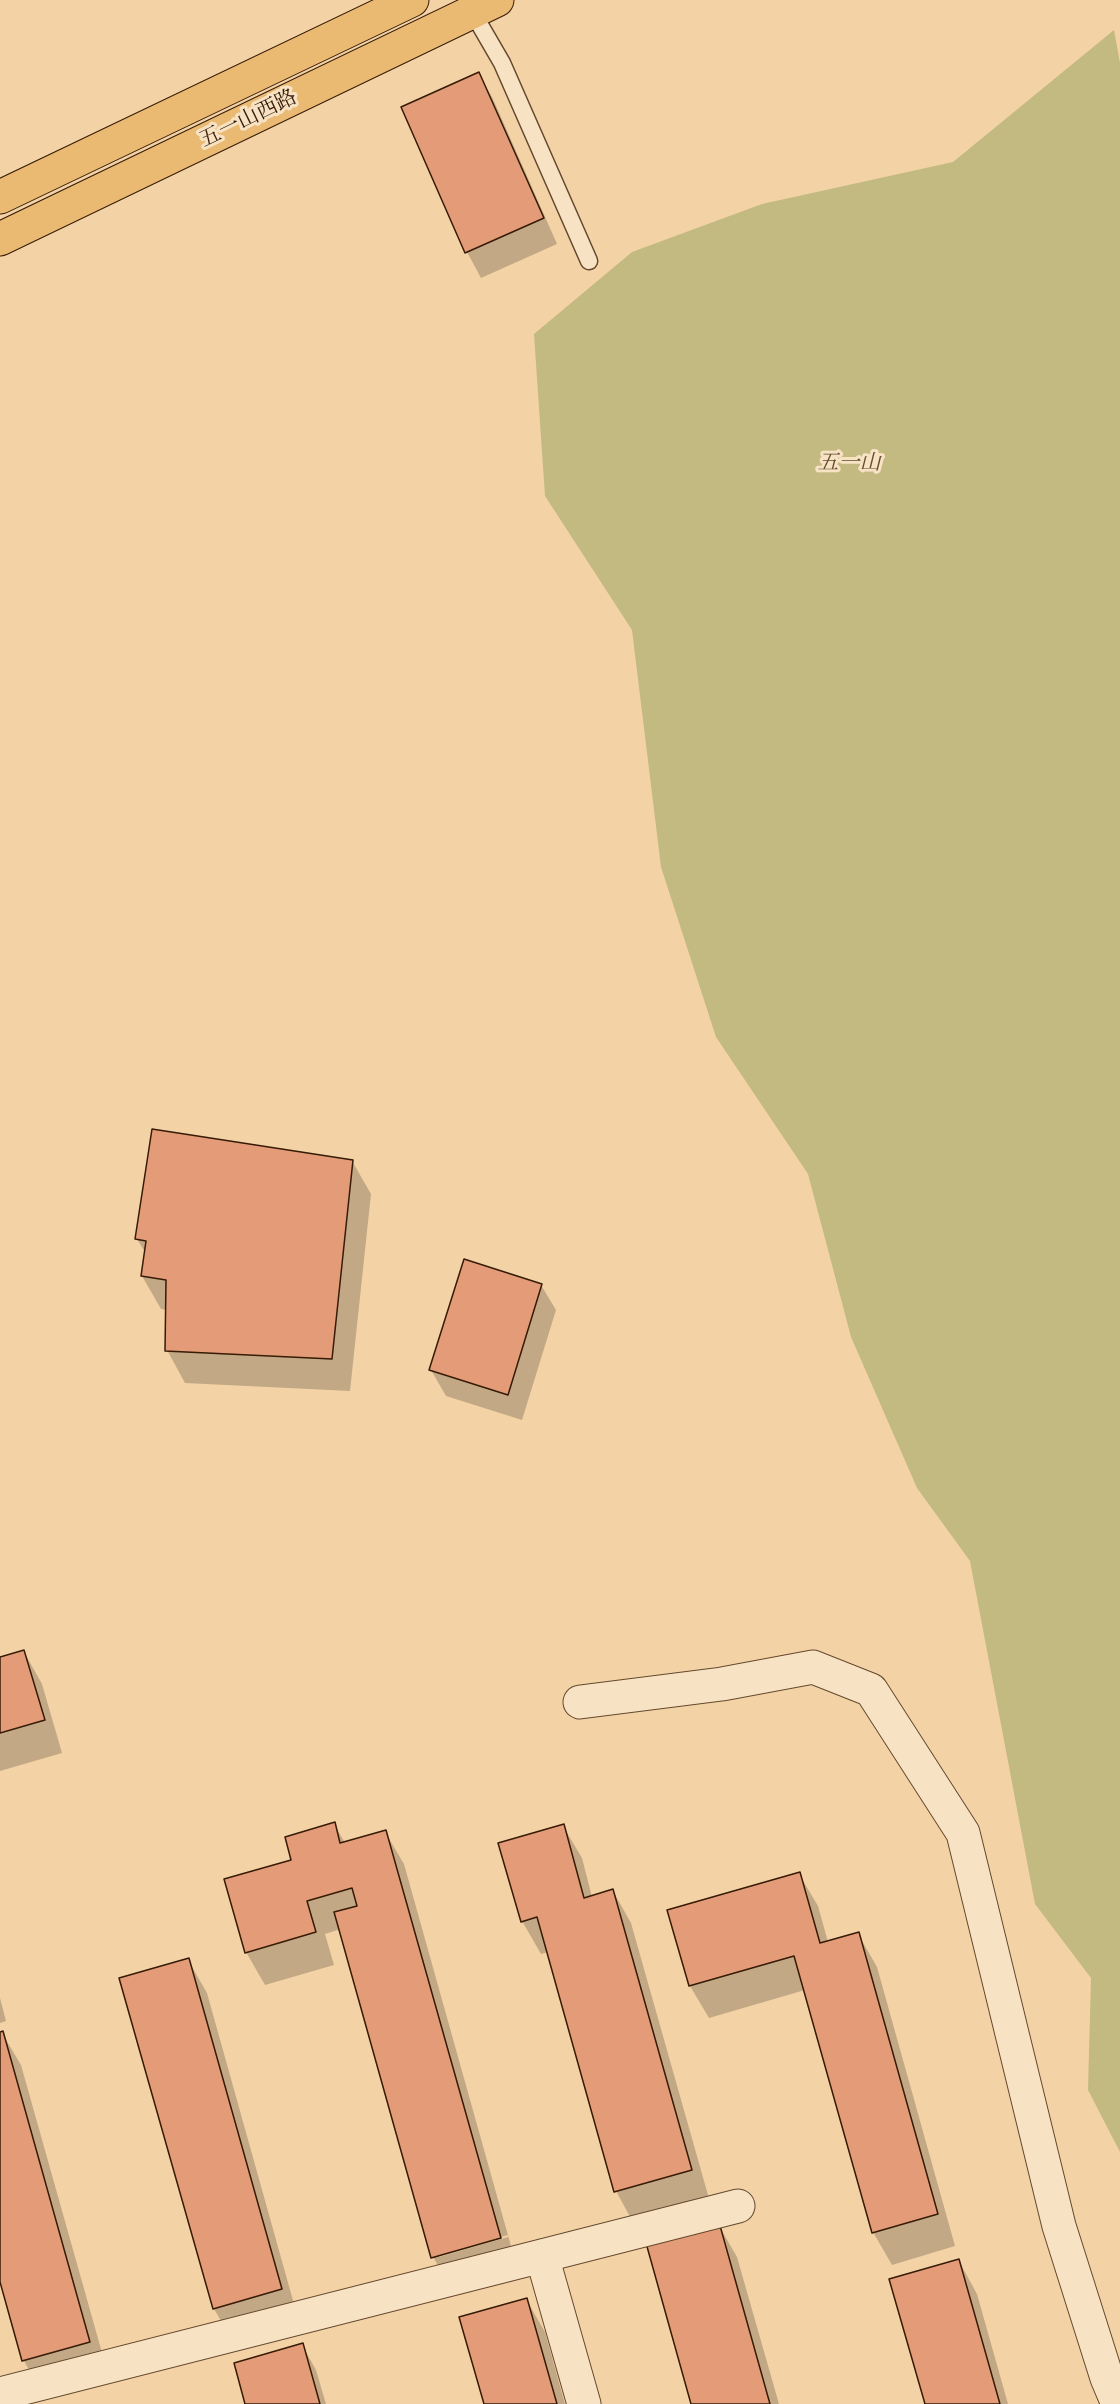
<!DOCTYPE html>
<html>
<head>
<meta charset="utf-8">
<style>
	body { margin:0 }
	canvas { display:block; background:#f3d2a5 }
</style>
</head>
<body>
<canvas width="1120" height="2404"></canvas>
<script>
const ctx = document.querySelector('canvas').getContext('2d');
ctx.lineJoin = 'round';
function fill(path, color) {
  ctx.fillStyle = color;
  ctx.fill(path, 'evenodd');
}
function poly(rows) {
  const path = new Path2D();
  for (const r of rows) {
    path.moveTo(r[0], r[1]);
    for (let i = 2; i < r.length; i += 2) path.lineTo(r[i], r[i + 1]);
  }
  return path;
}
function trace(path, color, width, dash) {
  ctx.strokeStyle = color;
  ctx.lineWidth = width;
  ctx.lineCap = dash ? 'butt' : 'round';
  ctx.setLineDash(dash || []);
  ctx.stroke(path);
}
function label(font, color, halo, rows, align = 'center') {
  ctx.font = font + ' "IM FELL Double Pica","Noto Serif SC",serif';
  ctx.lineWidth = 6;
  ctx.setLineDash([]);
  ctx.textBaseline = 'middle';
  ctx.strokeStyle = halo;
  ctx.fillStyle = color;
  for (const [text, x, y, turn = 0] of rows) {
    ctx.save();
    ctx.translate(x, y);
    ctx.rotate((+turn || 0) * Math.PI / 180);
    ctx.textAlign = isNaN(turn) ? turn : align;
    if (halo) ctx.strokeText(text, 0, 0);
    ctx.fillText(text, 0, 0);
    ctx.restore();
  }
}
const green = poly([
	[1114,30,1120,63,1120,2152,1088,2090,1091,1978,1035,1904,970,1561,917,1488,851,1337,808,1174,716,1037,661,867,632,630,545,496,534,334,632,252,762,204,953,162]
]);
const shadow = poly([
	[479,74,493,99,557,244,481,278,467,252,403,108],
	[352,1161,371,1194,350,1391,185,1383,167,1350,167,1310,161,1309,142,1276,146,1254,137,1239],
	[541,1285,556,1310,522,1420,446,1396,431,1370],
	[24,1652,42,1684,62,1753,0,1771,0,1659],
	[334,1824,345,1843,385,1832,404,1864,518,2271,452,2289,433,2257,341,1929,325,1934,334,1965,265,1985,246,1952,293,1861],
	[508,2235,508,2237,439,2257,439,2254],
	[563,1826,582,1858,592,1897,613,1891,631,1923,710,2202,634,2224,616,2191,548,1952,541,1954,522,1921],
	[799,1874,818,1906,828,1942,858,1934,877,1967,955,2246,892,2265,873,2232,805,1990,709,2018,690,1986,669,1911],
	[188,1960,207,1993,299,2322,233,2341,214,2309,121,1979],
	[0,1998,6,2021,0,2023],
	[0,2033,2,2033,21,2065,108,2374,42,2393,24,2361,0,2277],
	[718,2224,737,2257,779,2404,693,2404],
	[959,2261,977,2294,1008,2404,926,2404],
	[526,2299,545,2332,565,2404,485,2404],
	[302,2345,316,2370,326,2404,247,2404]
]);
const building = poly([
	[479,72,544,218,465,253,401,107,479,72],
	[152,1129,353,1160,332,1359,165,1351,166,1280,141,1276,146,1241,135,1239,152,1129],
	[464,1259,542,1284,508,1395,429,1370,464,1259],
	[24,1650,45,1720,0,1733,0,1657,24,1650],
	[335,1822,340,1843,386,1830,501,2238,431,2258,334,1912,357,1906,352,1888,307,1901,316,1932,245,1953,224,1879,291,1860,285,1837,335,1822],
	[564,1824,584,1898,613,1889,692,2170,614,2192,537,1917,521,1922,498,1843,564,1824],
	[800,1872,820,1943,859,1932,938,2214,872,2233,794,1956,689,1986,667,1910,800,1872],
	[189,1958,282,2289,213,2309,119,1978,189,1958],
	[3,2031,90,2342,22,2361,0,2282,0,2032,3,2031],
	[719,2222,770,2404,691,2404,646,2243,719,2222],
	[959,2259,1000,2404,925,2404,889,2279,959,2259],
	[527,2298,557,2404,484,2404,459,2317,527,2298],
	[303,2343,320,2404,245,2404,234,2363,303,2343]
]);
const lane = poly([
	[473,13,502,63,589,261]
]);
const street = poly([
	[580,1702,722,1684,813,1667,871,1690,963,1833,1059,2226,1107,2378,1118,2404],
	[542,2256,584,2404],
	[0,2394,738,2206]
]);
const primary = poly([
	[0,197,412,0],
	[0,239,497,0]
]);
const streetNames = [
	["五一山西路",249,120,-26]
];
const parkNames = [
	["五一山",849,464]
];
fill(green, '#c3ba81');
fill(shadow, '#0003');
fill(building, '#e49b77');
trace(building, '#361b07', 1.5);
trace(lane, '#65492e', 19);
trace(street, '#65492e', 35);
trace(primary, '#361b07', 35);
trace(lane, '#f7e2c4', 16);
trace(street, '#f7e2c4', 33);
trace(primary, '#eab972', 33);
label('21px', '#361b07', '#f7e2c4', streetNames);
label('italic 21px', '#604b2c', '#f7e2c4', parkNames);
</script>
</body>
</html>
